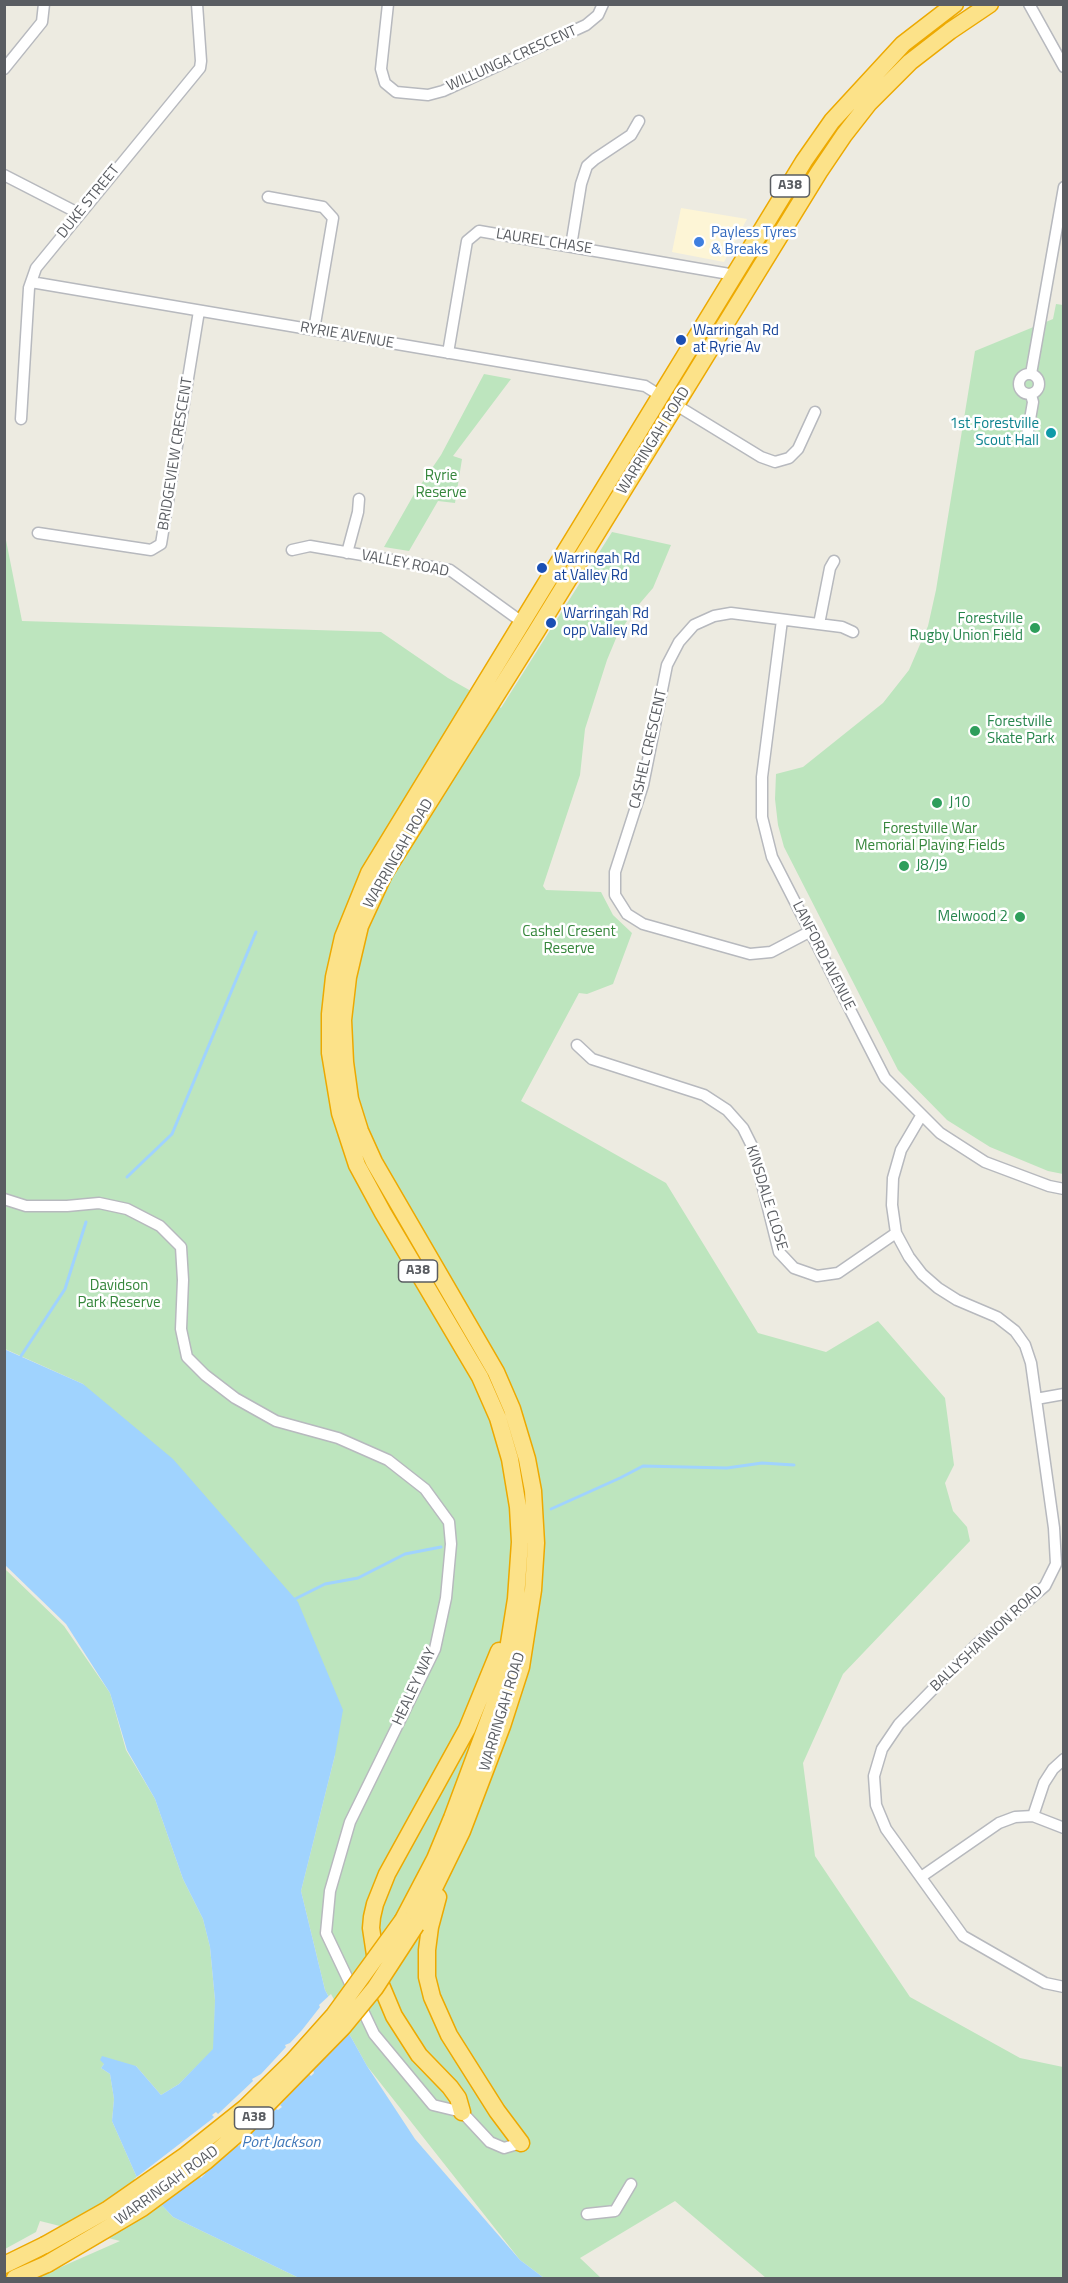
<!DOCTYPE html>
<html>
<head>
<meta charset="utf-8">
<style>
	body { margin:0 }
	#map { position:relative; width:1068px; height:2283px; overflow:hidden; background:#edebe1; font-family:"Titillium Web",sans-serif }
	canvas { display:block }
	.frame { position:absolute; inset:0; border:6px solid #5a5d62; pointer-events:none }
</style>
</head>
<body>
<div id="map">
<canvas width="1068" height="2283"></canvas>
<div class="frame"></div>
</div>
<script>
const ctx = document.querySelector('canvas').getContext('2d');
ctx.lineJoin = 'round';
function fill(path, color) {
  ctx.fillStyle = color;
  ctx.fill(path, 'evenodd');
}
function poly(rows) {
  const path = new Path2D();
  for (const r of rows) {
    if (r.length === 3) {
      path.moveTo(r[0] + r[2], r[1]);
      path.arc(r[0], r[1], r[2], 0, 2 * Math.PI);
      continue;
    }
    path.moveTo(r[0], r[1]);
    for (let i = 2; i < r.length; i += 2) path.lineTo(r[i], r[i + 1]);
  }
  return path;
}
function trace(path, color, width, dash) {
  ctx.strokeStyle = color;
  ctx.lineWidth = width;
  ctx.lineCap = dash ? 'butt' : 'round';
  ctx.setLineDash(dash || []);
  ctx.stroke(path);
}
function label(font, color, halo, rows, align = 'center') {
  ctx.font = font + ' "Titillium Web",sans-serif';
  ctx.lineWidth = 5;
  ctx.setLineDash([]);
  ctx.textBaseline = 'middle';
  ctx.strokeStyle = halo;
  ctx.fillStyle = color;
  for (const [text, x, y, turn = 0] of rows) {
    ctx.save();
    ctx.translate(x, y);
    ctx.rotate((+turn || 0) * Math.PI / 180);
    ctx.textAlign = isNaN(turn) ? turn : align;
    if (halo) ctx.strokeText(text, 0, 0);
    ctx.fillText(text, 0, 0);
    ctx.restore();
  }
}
const commercial = poly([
	[681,208,747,219,724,262,672,252]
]);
const green = poly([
	[1056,304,1063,305,1063,1174,1048,1171,990,1147,947,1120,898,1070,784,847,778,825,775,799,776,774,803,767,883,703,909,670,928,626,936,590,975,351,1053,319],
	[484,374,511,379,453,456,462,459,455,503,438,501,409,551,384,547,413,496,441,455],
	[4,530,22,621,381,632,448,678,501,708,612,532,671,545,653,588,635,609,617,636,607,660,585,729,580,775,543,886,546,890,601,892,613,915,632,933,613,984,587,994,579,993,521,1101,666,1183,758,1333,826,1352,878,1321,945,1398,954,1465,945,1483,953,1511,967,1527,970,1541,843,1674,803,1763,815,1856,910,1997,1020,2058,1063,2067,1063,2278,766,2278,675,2201,580,2258,601,2278,544,2278,520,2260,367,2066,325,1990,301,1891,335,1755,83,1384,5,1349],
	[5,1569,64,1626,110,1693,126,1750,155,1799,183,1879,203,1919,210,1947,215,2000,214,2049,179,2084,161,2095,136,2066,104,2064,101,2068,110,2074,114,2099,112,2121,138,2180,173,2217,299,2278,36,2278,120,2241,40,2221,36,2232,5,2249]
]);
const water = poly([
	[4,1349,83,1384,173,1459,298,1602,343,1710,335,1755,301,1891,325,1990,367,2066,415,2139,520,2260,544,2278,299,2278,173,2217,138,2180,112,2121,114,2099,110,2074,101,2068,104,2064,100,2060,102,2056,136,2066,161,2095,179,2084,213,2049,215,2000,210,1947,203,1919,183,1879,155,1799,127,1750,110,1693,66,1624,5,1565]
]);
const pier = poly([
	[331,1994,350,2029,348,2031,349,2033,313,2070,314,2073,311,2076,309,2074,280,2105,282,2107,278,2110,276,2109,241,2141,242,2143,238,2146,237,2145,203,2173,205,2174,201,2178,199,2176,158,2205,134,2179,212,2119,214,2117,212,2115,216,2112,218,2114,253,2081,252,2079,261,2074,286,2047,285,2045,290,2043,302,2030,320,2007,319,2005]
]);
const stream = poly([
	[127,1177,172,1134,256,932],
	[21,1356,65,1289,86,1222],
	[551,1509,620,1478,643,1466,727,1468,762,1463,794,1465],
	[295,1599,325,1584,358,1578,405,1554,441,1547]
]);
const minor = poly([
	[388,4,381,69,385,83,396,92,428,95,443,91,586,25,598,15,603,4],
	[1029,4,1064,67],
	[4,69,42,22,44,4],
	[4,175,80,214],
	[268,197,323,207,333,218,314,330],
	[571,246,581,184,587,166,595,159,631,135,639,121],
	[31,282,645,386,661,396],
	[448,353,467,241,479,231,735,275],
	[1029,384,10],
	[1031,374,1064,187],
	[676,405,761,457,775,462,789,458,798,449,815,412],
	[21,419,29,288,36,268,200,68,201,61,197,4],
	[1027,437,1033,402,1031,395],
	[38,533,151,550,161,544,199,311],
	[292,550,310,546,450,570,522,622],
	[347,553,358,512,359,499],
	[782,620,762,777,762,817,772,857,885,1078,940,1133,985,1162,1049,1186,1064,1189],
	[819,624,830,568,834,561],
	[811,931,771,952,750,954,643,924,627,914,615,895,615,872,643,785,667,665,679,642,694,625,714,616,731,613,842,627,853,632],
	[577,1045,592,1059,704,1095,727,1110,743,1128,753,1148,779,1252,794,1268,817,1276,838,1273,896,1233],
	[921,1116,901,1150,893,1178,892,1205,896,1233,909,1257,922,1274,938,1288,957,1300,997,1317,1015,1331,1025,1345,1031,1363,1036,1399,1054,1528,1056,1564,1045,1586,976,1645,899,1724,882,1749,874,1776,876,1805,886,1829,963,1936,1045,1983,1064,1987],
	[4,1199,26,1206,67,1206,99,1203,127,1209,160,1226,181,1247,183,1280,181,1329,187,1357,205,1375,235,1398,276,1421,338,1438,388,1460,425,1489,449,1522,451,1544,446,1598,435,1649,350,1822,330,1891,326,1933,374,2034,433,2105,462,2112,490,2142,504,2148,521,2143],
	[1036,1399,1064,1394],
	[1033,1816,1044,1783,1053,1769,1064,1759],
	[921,1877,999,1823,1015,1817,1033,1816,1064,1828],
	[587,2214,615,2211,631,2184]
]);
const highway = poly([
	[438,1897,430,1927,427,1950,427,1977,432,1997,449,2035,497,2111,521,2143],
	[403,1920,435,1859,452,1818,496,1700,506,1662,516,1599,520,1542,518,1507,510,1459,498,1418,480,1377,383,1213,357,1165,340,1113,330,1053,330,1014,334,977,343,937,369,873,804,161,832,121,903,44,955,4],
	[416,1925,462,1831,502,1726,521,1667,533,1590,536,1543,533,1491,527,1459,512,1409,496,1372,374,1162,360,1131,350,1099,345,1062,343,1020,348,977,360,926,384,874,536,632,819,172,844,135,869,103,910,62,950,31,990,4],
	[462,2112,458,2098,450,2087,419,2055,394,2016,381,1985,377,1968,371,1928,372,1917,375,1904,387,1874,467,1729,499,1651],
	[4,2265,45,2245],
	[15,2278,47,2264]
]);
const highwayBridge = poly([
	[45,2245,107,2210,186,2155,245,2108,292,2062,334,2015,403,1920],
	[47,2264,142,2208,206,2161,244,2128,343,2027,375,1988,416,1925]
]);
const markers = [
	[699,242,6,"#3f7fe0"],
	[681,340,6,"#1a4fb4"],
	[1051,433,6,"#0f9aa8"],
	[542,568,6,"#1a4fb4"],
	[551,623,6,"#1a4fb4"],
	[1035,628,6,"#2e9e5b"],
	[975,731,6,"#2e9e5b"],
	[937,803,6,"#2e9e5b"],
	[904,866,6,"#2e9e5b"],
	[1020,917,6,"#2e9e5b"]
];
const shields = [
	[790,186,39],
	[418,1271,39],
	[254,2118,39]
];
const shieldNames = [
	["A38",790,186],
	["A38",418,1271],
	["A38",254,2118]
];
const streetNames = [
	["WILLUNGA CRESCENT",512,59,-24],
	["DUKE STREET",89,202,-51],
	["LAUREL CHASE",544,242,9],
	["RYRIE AVENUE",347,336,10],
	["WARRINGAH ROAD",654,441,-58],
	["BRIDGEVIEW CRESCENT",176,454,-81],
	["VALLEY ROAD",405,564,11],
	["CASHEL CRESCENT",649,749,-77],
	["WARRINGAH ROAD",399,854,-60],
	["LANFORD AVENUE",823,956,63],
	["KINSDALE CLOSE",766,1198,73],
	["BALLYSHANNON ROAD",987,1639,-43],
	["HEALEY WAY",415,1687,-65],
	["WARRINGAH ROAD",503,1712,-73],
	["WARRINGAH ROAD",167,2186,-36]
];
const shopNames = [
	["Payless Tyres",711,233],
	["& Breaks",711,250]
];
const transitNames = [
	["Warringah Rd",693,331],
	["at Ryrie Av",693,348],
	["Warringah Rd",554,559],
	["at Valley Rd",554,576],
	["Warringah Rd",563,614],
	["opp Valley Rd",563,631]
];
const cultureNames = [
	["1st Forestville",1039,424],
	["Scout Hall",1039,441]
];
const parkNames = [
	["Ryrie",441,476],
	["Reserve",441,493],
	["Forestville War",930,829],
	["Memorial Playing Fields",930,846],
	["Cashel Cresent",569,932],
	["Reserve",569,949],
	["Davidson",119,1286],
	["Park Reserve",119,1303]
];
const leisureNames = [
	["Forestville",1023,619,"right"],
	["Rugby Union Field",1023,636,"right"],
	["Forestville",987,722],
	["Skate Park",987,739],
	["J10",949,803],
	["J8/J9",916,866],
	["Melwood 2",1008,917,"right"]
];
const waterNames = [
	["Port Jackson",281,2143]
];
fill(commercial, '#fdf5d6');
fill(green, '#bde5be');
fill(water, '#a0d3fe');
fill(pier, '#edebe1');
trace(stream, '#a0d3fe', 3);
trace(minor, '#b7b9be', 13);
trace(highway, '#eda901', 19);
trace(minor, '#fff', 10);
trace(highway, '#fce289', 16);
trace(highwayBridge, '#eda901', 19, []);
trace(highwayBridge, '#fce289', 16);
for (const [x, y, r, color] of markers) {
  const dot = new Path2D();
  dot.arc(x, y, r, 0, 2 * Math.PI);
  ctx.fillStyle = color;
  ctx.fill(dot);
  trace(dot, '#fff', 2);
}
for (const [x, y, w] of shields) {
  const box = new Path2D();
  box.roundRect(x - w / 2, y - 11, w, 22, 4.5);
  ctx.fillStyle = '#fff';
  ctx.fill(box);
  trace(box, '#5a5d62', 1.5);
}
label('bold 14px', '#5a5d62', null, shieldNames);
label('15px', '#5a5d62', '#fff', streetNames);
label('15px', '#366cbe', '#fff', shopNames, 'left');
label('15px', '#164399', '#fff', transitNames, 'left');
label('15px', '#0d838f', '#fff', cultureNames, 'right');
label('15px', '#35863b', '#fff', parkNames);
label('15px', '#27864d', '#fff', leisureNames, 'left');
label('italic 16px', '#4078b9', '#fff', waterNames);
</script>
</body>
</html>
